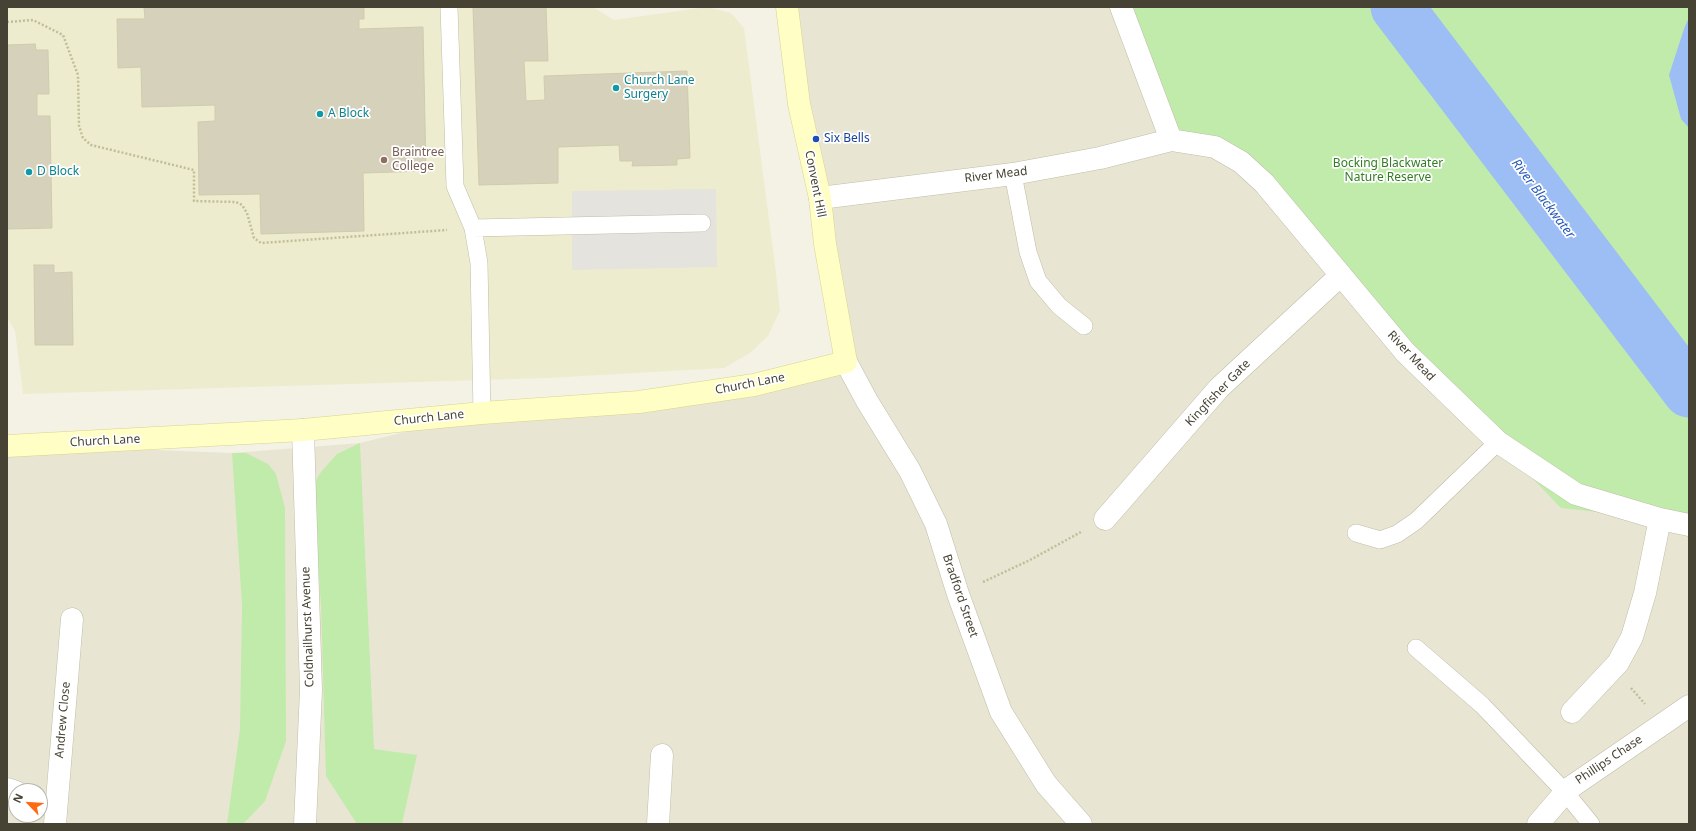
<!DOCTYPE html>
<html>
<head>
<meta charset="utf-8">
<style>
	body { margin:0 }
	#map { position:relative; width:1696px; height:831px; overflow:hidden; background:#f4f2e5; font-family:"Noto Sans",sans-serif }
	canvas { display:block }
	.frame { position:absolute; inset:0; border:8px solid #474334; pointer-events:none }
	.north { position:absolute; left:8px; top:783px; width:40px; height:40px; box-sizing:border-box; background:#fff; border:1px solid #b5b4ae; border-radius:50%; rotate:295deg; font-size:11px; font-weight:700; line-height:16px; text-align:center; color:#474334 }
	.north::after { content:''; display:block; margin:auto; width:14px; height:18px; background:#ff6911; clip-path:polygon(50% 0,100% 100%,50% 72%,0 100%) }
</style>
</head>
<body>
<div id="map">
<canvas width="1696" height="831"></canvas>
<div class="frame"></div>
<div class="north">N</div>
</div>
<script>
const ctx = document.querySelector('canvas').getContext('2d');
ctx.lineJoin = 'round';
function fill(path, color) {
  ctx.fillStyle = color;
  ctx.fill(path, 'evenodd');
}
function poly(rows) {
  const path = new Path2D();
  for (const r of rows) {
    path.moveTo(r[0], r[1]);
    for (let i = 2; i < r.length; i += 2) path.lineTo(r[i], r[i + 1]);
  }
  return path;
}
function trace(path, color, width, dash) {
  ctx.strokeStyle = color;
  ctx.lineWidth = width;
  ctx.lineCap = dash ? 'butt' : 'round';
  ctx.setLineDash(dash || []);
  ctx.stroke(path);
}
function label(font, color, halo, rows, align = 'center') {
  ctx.font = font + ' "Noto Sans",sans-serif';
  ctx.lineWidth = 3.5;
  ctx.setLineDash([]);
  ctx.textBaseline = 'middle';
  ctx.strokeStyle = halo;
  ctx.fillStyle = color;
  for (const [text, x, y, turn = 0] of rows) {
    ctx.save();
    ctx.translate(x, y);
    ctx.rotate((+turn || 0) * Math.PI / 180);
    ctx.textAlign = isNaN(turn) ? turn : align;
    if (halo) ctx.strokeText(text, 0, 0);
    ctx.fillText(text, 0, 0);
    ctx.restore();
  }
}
const residential = poly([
	[798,7,1121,7,1215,147,1689,525,1689,824,7,824,7,444,232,453,360,443,482,413,639,402,846,361,820,198],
	[16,791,40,791,40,815,16,815]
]);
const education = poly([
	[7,7,593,7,614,20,707,7,731,13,744,28,776,273,780,311,768,336,750,353,724,368,548,378,23,394,15,331,7,317]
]);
const green = poly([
	[1121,7,1689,7,1689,525,1660,519,1561,508,1314,251,1241,162,1171,140],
	[360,443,374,749,417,755,402,824,357,824,326,776,321,606,313,485,321,472,337,454],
	[232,453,246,453,268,464,276,474,285,508,286,741,265,801,243,824,227,824,240,729,242,605]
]);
const parking = poly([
	[716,189,717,267,572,270,572,191]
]);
const water = poly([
	[1689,18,1689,128,1681,119,1669,75,1685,26]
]);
const river = poly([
	[1397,7,1689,391]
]);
const building = poly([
	[144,7,364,7,364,19,359,19,359,29,423,27,426,171,363,173,364,231,261,234,260,194,199,195,198,122,215,121,215,105,142,107,141,67,118,68,117,19,145,19,144,7],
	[473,7,546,7,548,61,524,61,526,101,545,100,544,76,687,71,690,158,677,159,677,165,632,166,633,161,620,161,619,145,558,147,558,183,479,185,473,7],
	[35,44,36,50,48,50,49,94,37,94,37,116,50,116,52,228,7,229,7,45,35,44],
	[34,265,54,265,54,273,72,272,73,345,35,345,34,265]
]);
const path = poly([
	[7,22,33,20,63,35,78,75,79,126,83,138,91,145,194,170,194,201,236,202,242,205,247,213,254,238,261,243,447,230],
	[983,582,1030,560,1081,532],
	[1631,688,1645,704]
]);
const service = poly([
	[449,7,455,186,473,228,479,263,482,413],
	[1013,174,1028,252,1038,281,1059,306,1084,326],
	[473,228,702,223],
	[1356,533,1380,540,1397,534,1416,521,1498,442],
	[1416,648,1482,705,1565,792,1591,824]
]);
const minor = poly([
	[1121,7,1171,140],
	[820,198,1013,174,1100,158,1171,140,1215,147,1241,162,1264,183,1405,352,1498,442,1576,494,1660,519,1689,525],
	[1105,519,1219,388,1341,275],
	[1572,712,1618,663,1632,637,1645,593,1660,519],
	[7,789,16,792],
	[55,824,72,619],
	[658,824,662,755],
	[1538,824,1568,789,1689,706]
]);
const tertiary = poly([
	[846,362,867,401,910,471,936,524,958,594,1001,712,1046,784,1081,824],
	[303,430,311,690,305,824]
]);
const secondary = poly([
	[7,446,303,430,482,413,639,402,754,385,846,362,825,244,820,198,799,104,787,7]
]);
const markers = [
	[616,88,4,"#0f9aa8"],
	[320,114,4,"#0f9aa8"],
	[816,139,4,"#1a4fb4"],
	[384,160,4,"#8d6e63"],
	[29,172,4,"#0f9aa8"]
];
const cultureNames = [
	["Church Lane",624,81],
	["Surgery",624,95],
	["A Block",328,114],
	["D Block",37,172]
];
const transitNames = [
	["Six Bells",824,139]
];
const educationNames = [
	["Braintree",392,153],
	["College",392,167]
];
const parkNames = [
	["Bocking Blackwater",1388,164],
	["Nature Reserve",1388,178]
];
const streetNames = [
	["River Mead",996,175,-7],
	["Convent Hill",815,184,79],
	["River Mead",1411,356,47],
	["Church Lane",750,384,-11],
	["Kingfisher Gate",1218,393,-46],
	["Church Lane",429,418,-6],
	["Church Lane",105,441,-3],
	["Bradford Street",960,596,71],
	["Coldnailhurst Avenue",308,627,-92],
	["Andrew Close",63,720,-85],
	["Phillips Chase",1609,760,-34]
];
const waterNames = [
	["River Blackwater",1543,199,53]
];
fill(residential, '#e8e6d3');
fill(education, '#eeecce');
fill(green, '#c0ebab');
fill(parking, '#e4e3de');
fill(water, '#9dbdf5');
trace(river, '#9dbdf5', 53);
fill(building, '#d6d1ba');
trace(building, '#d1cbad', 1);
trace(service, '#c0bda7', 18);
trace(minor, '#c0bda7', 23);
trace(tertiary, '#c0bda7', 23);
trace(secondary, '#d7d392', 23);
trace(path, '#c2bd97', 2.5, [2, 2]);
trace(service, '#fff', 17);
trace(minor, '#fff', 22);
trace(tertiary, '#fff', 22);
trace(secondary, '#fffec4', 22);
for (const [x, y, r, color] of markers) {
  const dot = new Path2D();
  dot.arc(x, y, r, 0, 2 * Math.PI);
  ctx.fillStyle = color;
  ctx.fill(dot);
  trace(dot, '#fff', 1.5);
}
label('12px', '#0d838f', '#fff', cultureNames, 'left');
label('12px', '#164399', '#fff', transitNames, 'left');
label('12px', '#785e54', '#fff', educationNames, 'left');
label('12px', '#327c24', '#fff', parkNames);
label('12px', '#474334', '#fff', streetNames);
label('italic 13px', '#275bb9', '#fff', waterNames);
</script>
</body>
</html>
